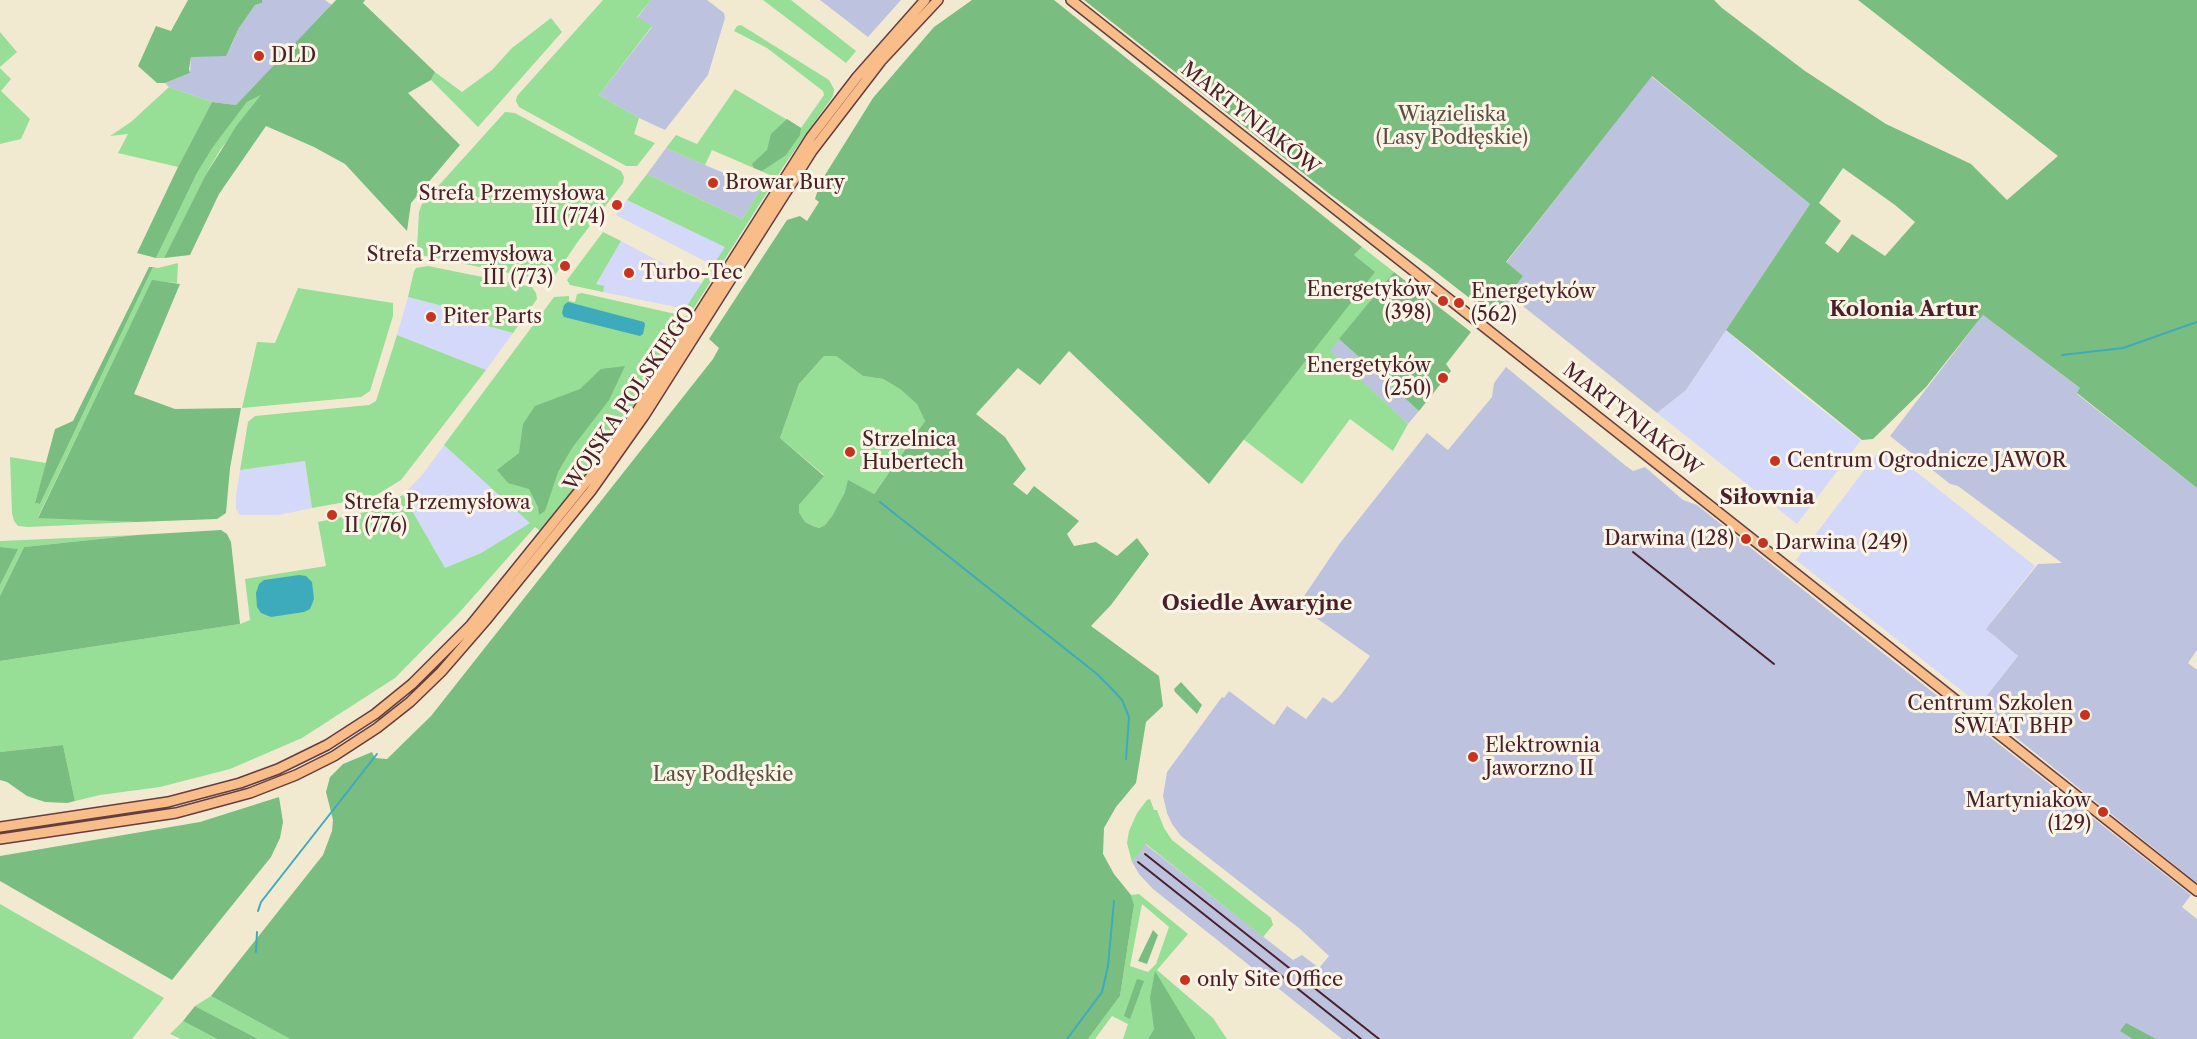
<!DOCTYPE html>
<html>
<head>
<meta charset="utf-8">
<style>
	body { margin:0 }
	canvas { display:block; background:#f2ead0 }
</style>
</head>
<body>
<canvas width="2197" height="1039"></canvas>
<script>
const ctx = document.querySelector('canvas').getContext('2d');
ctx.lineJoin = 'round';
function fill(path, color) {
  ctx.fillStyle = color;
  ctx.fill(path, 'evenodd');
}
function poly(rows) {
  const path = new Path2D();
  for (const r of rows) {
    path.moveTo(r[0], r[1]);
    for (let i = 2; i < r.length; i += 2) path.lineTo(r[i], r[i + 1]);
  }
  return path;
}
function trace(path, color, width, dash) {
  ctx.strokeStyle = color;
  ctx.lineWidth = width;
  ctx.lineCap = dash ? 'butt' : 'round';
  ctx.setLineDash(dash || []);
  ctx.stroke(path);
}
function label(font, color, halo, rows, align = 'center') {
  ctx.font = font + ' "Libre Caslon Text",serif';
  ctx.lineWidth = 6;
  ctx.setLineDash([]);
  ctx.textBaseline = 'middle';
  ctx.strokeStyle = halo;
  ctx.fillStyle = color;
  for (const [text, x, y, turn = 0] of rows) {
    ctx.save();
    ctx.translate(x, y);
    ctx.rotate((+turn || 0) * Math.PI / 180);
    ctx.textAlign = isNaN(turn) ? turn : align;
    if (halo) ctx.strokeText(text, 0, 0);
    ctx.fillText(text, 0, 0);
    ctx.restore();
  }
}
const built = poly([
	[627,200,703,236,726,247,714,266,616,215],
	[621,241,702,284,685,309,603,292,603,286,596,284],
	[408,297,462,311,460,318,513,333,486,370,397,335],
	[1726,330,1790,385,1861,440,1797,524,1657,413,1686,390],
	[444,445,531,523,481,553,445,568,403,495,423,474],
	[1890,451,2035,566,1986,629,2018,656,1980,705,1796,560,1878,452],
	[305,461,312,508,279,515,240,515,236,509,236,496,240,470]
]);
const industrial = poly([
	[262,0,325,0,332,5,236,105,212,102,169,87,165,83,190,73,191,57,231,46,239,28,255,5,262,3],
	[651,0,707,0,724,13,725,18,708,75,665,130,639,118,599,95,652,27,637,18],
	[820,0,901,0,868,37],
	[1651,76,1810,204,1686,390,1657,413,1519,303,1514,311,1503,303,1523,276,1506,263],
	[666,148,719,171,762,188,742,219,647,174],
	[1983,315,2081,389,2077,394,2197,488,2197,650,2188,663,2197,670,2197,883,1978,707,2018,656,1986,629,2038,564,2062,563,1958,486,1950,484,1890,436],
	[1339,339,1419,411,1408,424,1329,351],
	[1506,367,1626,466,1633,471,1645,467,1683,500,1697,505,1846,624,2191,895,2182,907,2197,919,2197,1039,1342,1039,1153,889,1139,874,1132,862,1145,844,1293,960,1302,955,1319,968,1329,956,1300,929,1181,836,1172,824,1167,813,1163,796,1167,772,1222,697,1224,698,1229,691,1274,725,1287,706,1306,719,1323,697,1332,703,1339,697,1370,656,1298,605,1340,543,1427,433,1448,450,1492,397,1494,383]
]);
const green = poly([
	[603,0,651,0,637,17,652,26,599,95,639,118,634,134,655,143,637,166,626,166,519,107,516,101,517,96],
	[763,0,791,0,856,51,846,63],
	[551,18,562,32,478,127,431,80,435,72,462,92,492,70,512,48],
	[741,25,829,80,834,89,833,96,785,164,692,311,685,309,725,247,627,200,647,174,742,219,767,180,769,181,770,175,712,150,705,165,666,148,676,135,697,144,735,89,801,128,824,95,823,91,767,48,734,31,737,26],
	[0,32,17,52,0,67],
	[0,68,11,79,1,91,30,119,21,139,0,144],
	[169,87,212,102,178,167,118,153,128,134,110,136,131,122],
	[263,94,220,150,205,176,164,258,156,258,197,173,213,147,247,102],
	[505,112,515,113,621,171,624,177,623,183,579,240,553,278,549,281,425,256,418,252,417,248,419,212,422,204],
	[603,232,621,241,596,284,604,286,603,292,570,285,567,280],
	[1362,247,1394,272,1330,351,1408,424,1393,451,1350,419,1302,484,1243,439,1374,272,1354,255],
	[178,263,177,283,152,281,38,517,136,522,28,527,18,526,14,521,12,513,10,457,46,463,35,503,40,504,153,267,158,268],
	[428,266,532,287,536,293,537,299,513,333,459,318,462,311,408,297,414,271,416,268],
	[298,288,393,303,393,316,370,391,361,397,242,408,257,342,275,343],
	[582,293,689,317,618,430,578,484,540,531,535,527,458,614,395,678,302,738,230,769,160,787,100,795,75,801,63,745,0,752,0,661,240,624,250,620,245,579,326,566,318,522,370,511,403,495,445,568,481,553,530,523,444,445,554,297,569,296,569,301,575,302,577,294],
	[397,335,486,370,401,480,373,497,312,508,305,461,240,470,248,422,255,416,369,405,376,401],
	[824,356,836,356,863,376,883,379,900,389,917,403,925,421,873,495,845,492,832,516,825,525,819,528,813,526,805,522,799,512,799,505,824,475,780,438,799,384],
	[137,535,24,547,0,596,0,585,17,549,0,547,0,541],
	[1150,799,1154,810,1157,810,1164,828,1172,840,1271,918,1273,925,1263,937,1146,844,1132,862,1127,843,1129,831,1137,813,1147,800],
	[1139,894,1188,934,1157,970,1213,1018,1227,1039,1196,1039,1155,972,1154,1029,1148,1039,1123,1039,1128,1024,1112,1016,1095,1039,1088,1039,1120,996,1134,905,1131,895],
	[1142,904,1169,927,1156,964,1148,972,1130,966],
	[0,904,164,998,132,1039,0,1039],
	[211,996,290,1039,258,1039,195,1006],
	[183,1021,217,1039,181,1039,170,1034]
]);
const forest = poly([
	[188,0,262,0,262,3,255,5,239,28,226,56,191,57,189,69,190,73,165,83,157,83,138,66,156,26,171,31],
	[336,0,365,0,363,3,435,72,431,80,408,93,460,145,411,203,407,231,345,164,314,147,266,126,219,194,190,255,164,258,205,176,237,125,261,95,247,102,213,147,197,173,156,258,137,253,178,167,212,102,236,105],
	[972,0,1054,0,1362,247,1354,255,1375,272,1209,484,1069,351,1040,385,1018,368,976,414,1005,437,1026,469,1013,484,1027,495,1034,486,1079,521,1067,534,1074,546,1096,542,1117,556,1137,538,1149,554,1111,605,1091,626,1159,676,1163,706,1146,722,1136,783,1116,807,1104,828,1103,854,1114,874,1131,895,1134,905,1120,996,1088,1039,290,1039,211,996,323,855,332,831,333,820,326,792,330,777,343,764,372,752,375,758,387,759,431,716,713,359,719,348,709,339,787,220,800,216,807,221,819,202,815,199,820,183,873,98,934,27],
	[824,356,836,356,863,376,883,379,900,389,917,404,925,421,874,494,848,480,845,492,832,516,825,525,819,528,813,526,805,522,799,512,799,505,824,476,780,438,799,384],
	[1084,0,1714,0,1722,8,1805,71,1886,124,1971,164,2007,200,2058,156,1858,0,2197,0,2197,488,2077,393,2080,388,1983,315,1926,387,1873,439,1862,440,1726,330,1810,204,1652,76,1506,262,1523,276,1503,303,1490,314,1427,265,1331,195],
	[1843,168,1895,205,1915,222,1885,256,1852,234,1838,253,1825,243,1841,221,1819,203],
	[787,119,801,128,800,135,786,155,762,171,754,168,752,164,767,150,771,134],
	[149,267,153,267,40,504,35,503,55,429,73,421],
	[1394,272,1471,332,1446,364,1451,371,1419,411,1339,339],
	[152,280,180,284,134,394,175,409,241,408,230,468,226,513,217,519,136,522,38,518],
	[625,366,609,400,572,448,558,472,545,511,539,515,538,507,529,489,508,483,497,470,519,453,523,424,535,406,580,389,601,369],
	[221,530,227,534,231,542,240,624,0,661,0,596,24,547,137,535],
	[0,547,18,549,0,585],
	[1181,682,1202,705,1197,714,1175,692,1174,689],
	[63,745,75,801,67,803,45,802,27,796,7,782,0,780,0,752],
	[279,797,283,822,280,838,271,857,172,980,0,881,0,856,200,822],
	[1153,930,1158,935,1147,964,1138,961],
	[1155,971,1196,1039,1148,1039,1154,1029,1150,998],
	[1137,979,1144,981,1130,1019,1124,1016],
	[195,1006,258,1039,217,1039,183,1021],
	[2126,1023,2156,1039,2133,1039,2120,1031]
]);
const water = poly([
	[568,302,644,322,645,325,643,334,640,336,564,317,562,313,564,305],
	[299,575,306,576,312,582,314,599,310,609,304,612,271,617,261,613,257,607,256,593,259,584,264,580]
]);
const stream = poly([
	[2062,355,2123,348,2197,322],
	[880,502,1097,674,1111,688,1122,700,1129,717,1126,759],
	[258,911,261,902,377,754],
	[256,952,257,932],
	[1067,1039,1102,992,1108,966,1114,901]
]);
const major = poly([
	[1071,0,2197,891],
	[0,827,168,802,240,783,278,769,327,745,375,714,412,684,470,626,596,470,636,413,811,137,857,77,925,0],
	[0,839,176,813,250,793,296,775,334,756,377,728,410,702,441,672,487,619,591,491,644,416,812,151,881,61,938,0]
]);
const rail = poly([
	[1633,552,1774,664],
	[1145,854,1379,1039],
	[1138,862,1361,1039]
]);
const markers = [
	[259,56,6,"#c8321e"],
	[713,183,6,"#c8321e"],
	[617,205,6,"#c8321e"],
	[565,266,6,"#c8321e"],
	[629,273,6,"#c8321e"],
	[1443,301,6,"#c8321e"],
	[1459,303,6,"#c8321e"],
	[431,317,6,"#c8321e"],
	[1443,378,6,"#c8321e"],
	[850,452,6,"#c8321e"],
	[1775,461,6,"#c8321e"],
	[332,515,6,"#c8321e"],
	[1746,539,6,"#c8321e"],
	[1763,543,6,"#c8321e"],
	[2085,715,6,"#c8321e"],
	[1473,757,6,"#c8321e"],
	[2103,812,6,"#c8321e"],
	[1185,980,6,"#c8321e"]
];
const poiNames = [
	["DLD",271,56],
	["Browar Bury",725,183],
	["Strefa Przemysłowa",605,194,"right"],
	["III (774)",605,217,"right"],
	["Strefa Przemysłowa",553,255,"right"],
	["III (773)",553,278,"right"],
	["Turbo-Tec",641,273],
	["Energetyków",1431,290,"right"],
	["(398)",1431,313,"right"],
	["Energetyków",1471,292],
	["(562)",1471,315],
	["Piter Parts",443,317],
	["Energetyków",1431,366,"right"],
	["(250)",1431,389,"right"],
	["Strzelnica",862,440],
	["Hubertech",862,463],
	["Centrum Ogrodnicze JAWOR",1787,461],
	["Strefa Przemysłowa",344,503],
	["II (776)",344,526],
	["Darwina (128)",1734,539,"right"],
	["Darwina (249)",1775,543],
	["Centrum Szkolen",2073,704,"right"],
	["SWIAT BHP",2073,727,"right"],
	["Elektrownia",1485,746],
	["Jaworzno II",1485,769],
	["Martyniaków",2091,801,"right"],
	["(129)",2091,824,"right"],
	["only Site Office",1197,980]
];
const parkNames = [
	["Wiązieliska",1452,115],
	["(Lasy Podłęskie)",1452,138],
	["Lasy Podłęskie",723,775]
];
const streetNames = [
	["MARTYNIAKÓW",1250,119,38],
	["WOJSKA POLSKIEGO",630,399,-56],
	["MARTYNIAKÓW",1632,420,38]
];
const neighbourhoodNames = [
	["Kolonia Artur",1904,310],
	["Siłownia",1767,498],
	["Osiedle Awaryjne",1257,604]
];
fill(built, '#d4d8f9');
fill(industrial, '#bdc3de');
fill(green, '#97de97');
fill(forest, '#79bd80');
fill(water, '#3dabbc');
trace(stream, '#3dabbc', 2);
trace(major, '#633d44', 12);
trace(major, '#f8bd88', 9);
trace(rail, '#4a1f2b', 2);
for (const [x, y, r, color] of markers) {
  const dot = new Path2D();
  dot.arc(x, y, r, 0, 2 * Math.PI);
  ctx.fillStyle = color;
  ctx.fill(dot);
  trace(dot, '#fcf5e5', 2);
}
label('20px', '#4a1f2b', '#fcf5e5', poiNames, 'left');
label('20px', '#5d4f46', '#fcf5e5', parkNames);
label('20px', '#4a1f2b', '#fcf5e5', streetNames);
label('bold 21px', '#4a1f2b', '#fcf5e5', neighbourhoodNames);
</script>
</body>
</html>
